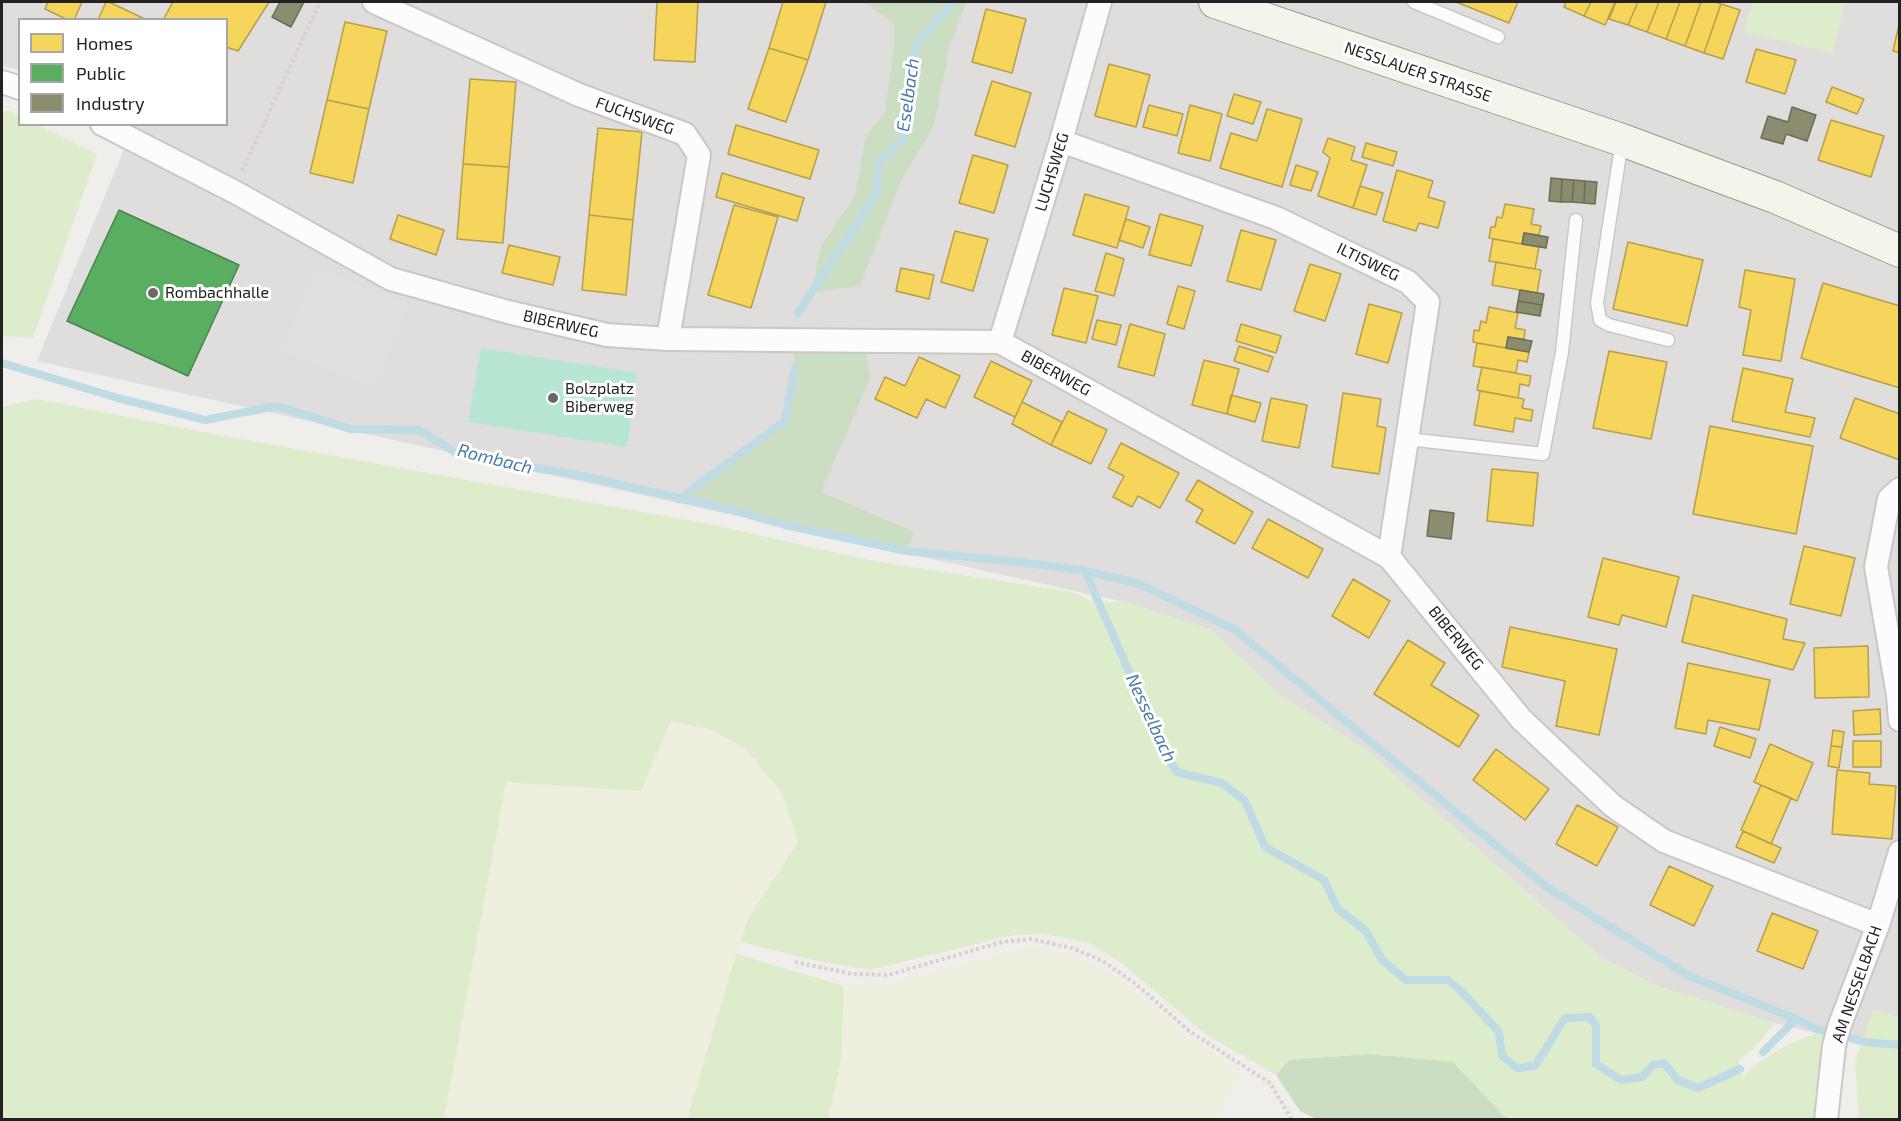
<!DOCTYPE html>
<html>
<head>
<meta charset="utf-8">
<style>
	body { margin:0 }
	#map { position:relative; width:1901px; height:1121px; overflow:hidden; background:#f0eeeb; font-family:"Exo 2",sans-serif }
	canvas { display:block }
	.frame { position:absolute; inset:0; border:3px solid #222; pointer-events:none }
	.legend { position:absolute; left:18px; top:18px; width:210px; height:108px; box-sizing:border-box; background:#fff; border:2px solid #a7a7a7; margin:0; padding:8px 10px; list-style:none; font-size:18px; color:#222 }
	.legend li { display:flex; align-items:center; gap:12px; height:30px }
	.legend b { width:30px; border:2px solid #a7a7a7 }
</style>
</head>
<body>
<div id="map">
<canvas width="1901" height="1121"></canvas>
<div class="frame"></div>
<ul class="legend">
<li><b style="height:16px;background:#f6d55c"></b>Homes</li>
<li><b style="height:16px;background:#5aae61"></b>Public</li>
<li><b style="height:16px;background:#8c8c6e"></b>Industry</li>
</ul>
</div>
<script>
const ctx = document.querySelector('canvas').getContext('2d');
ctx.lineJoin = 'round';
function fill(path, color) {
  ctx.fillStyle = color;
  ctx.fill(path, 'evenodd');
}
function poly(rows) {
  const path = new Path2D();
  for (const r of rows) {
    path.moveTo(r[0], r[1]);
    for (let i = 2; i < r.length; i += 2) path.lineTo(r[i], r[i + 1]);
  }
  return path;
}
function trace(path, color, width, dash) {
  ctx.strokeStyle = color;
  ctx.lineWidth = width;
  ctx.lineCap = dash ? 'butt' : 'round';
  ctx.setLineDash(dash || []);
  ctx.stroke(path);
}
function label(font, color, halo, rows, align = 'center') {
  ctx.font = font + ' "Exo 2",sans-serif';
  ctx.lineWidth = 6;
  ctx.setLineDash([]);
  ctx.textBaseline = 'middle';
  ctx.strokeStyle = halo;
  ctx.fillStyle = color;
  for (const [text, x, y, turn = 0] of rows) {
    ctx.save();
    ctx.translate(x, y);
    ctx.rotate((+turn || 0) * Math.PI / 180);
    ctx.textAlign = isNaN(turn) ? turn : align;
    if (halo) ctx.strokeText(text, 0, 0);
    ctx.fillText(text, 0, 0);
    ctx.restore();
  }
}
const residential = poly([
	[2,2,1899,2,1899,1046,1873,1047,1774,1023,1657,986,1599,956,1366,750,1277,693,1212,630,1125,602,37,361,134,125,226,124,226,20,20,20,19,70,2,66]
]);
const farmland = poly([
	[671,721,712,730,745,749,781,791,798,843,748,919,687,1119,444,1120,506,781,641,791],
	[1032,946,1080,957,1118,977,1184,1033,1242,1071,1217,1119,828,1120,841,1060,844,986,887,984]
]);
const grass = poly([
	[1753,2,1845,2,1833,53,1743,32],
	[2,111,10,111,19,116,20,124,37,125,97,154,33,338,2,336],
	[37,399,219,435,709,524,873,561,1072,592,1094,602,1125,602,1212,630,1277,693,1366,750,1599,956,1657,986,1774,1023,1753,1050,1738,1060,1742,1077,1762,1060,1789,1044,1825,1030,1817,1119,1507,1119,1453,1062,1369,1054,1289,1060,1276,1075,1205,1034,1123,964,1089,943,1043,934,1013,935,870,970,808,959,741,942,748,919,798,842,781,791,745,749,712,730,671,721,641,791,506,782,444,1119,2,1119,2,407],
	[736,954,844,986,841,1060,828,1119,687,1119],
	[1873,1010,1899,1017,1899,1119,1859,1119,1855,1063]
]);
const forest = poly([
	[864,2,967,2,950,45,934,125,902,179,860,286,812,292,821,246,855,196,866,136,885,112,894,48,894,24],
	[792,340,864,341,870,379,821,492,915,532,906,551,785,525,728,509,679,499,785,421,795,367],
	[1369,1054,1453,1062,1507,1119,1316,1119,1300,1111,1276,1075,1289,1060]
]);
const pitch = poly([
	[481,348,637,373,627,447,468,422]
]);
const parking = poly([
	[317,267,409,304,375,388,281,351]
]);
const homes = poly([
	[48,2,82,2,74,20,68,20,45,9,48,2],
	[106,2,109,2,147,20,98,20,106,2],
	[173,2,269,2,238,51,226,47,226,20,163,20,173,2],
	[657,2,698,2,695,62,654,60,657,2],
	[783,2,826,2,808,60,769,48,783,2],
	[1456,2,1518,2,1509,23,1456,2],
	[1566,2,1591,2,1584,16,1564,7,1566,2],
	[1591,2,1615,2,1605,25,1584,16,1591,2],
	[1616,2,1638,2,1628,25,1609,19,1616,2],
	[1638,2,1659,2,1647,32,1628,25,1638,2],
	[1659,2,1680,2,1666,39,1647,32,1659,2],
	[1680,2,1701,2,1685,46,1666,39,1680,2],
	[1701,2,1716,2,1721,4,1704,53,1685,46,1701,2],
	[1721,4,1740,10,1723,59,1704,53,1721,4],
	[986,9,1026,19,1012,73,972,62,986,9],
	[1900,20,1900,53,1893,51,1900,20],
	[345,22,387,31,369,109,327,100,345,22],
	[769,48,808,60,786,122,748,109,769,48],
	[1756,49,1796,60,1785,94,1746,82,1756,49],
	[1109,64,1150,75,1136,127,1095,116,1109,64],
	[470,79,516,82,509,167,463,164,470,79],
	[992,81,1031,93,1015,147,975,135,992,81],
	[1832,87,1864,99,1857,114,1826,102,1832,87],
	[1234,94,1261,102,1253,124,1227,116,1234,94],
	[327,100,369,109,353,183,310,173,327,100],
	[1149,105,1183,114,1177,136,1143,127,1149,105],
	[1190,105,1222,114,1210,161,1178,153,1190,105],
	[1267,109,1302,119,1282,187,1220,168,1231,133,1257,141,1267,109],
	[1831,120,1884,136,1871,177,1818,160,1831,120],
	[736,125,819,150,810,179,728,154,736,125],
	[598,128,642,132,633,220,589,215,598,128],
	[1328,138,1355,147,1351,160,1367,165,1353,208,1318,196,1330,158,1323,152,1328,138],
	[1366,143,1397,152,1393,166,1362,157,1366,143],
	[973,155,1008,165,994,213,959,203,973,155],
	[463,164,509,167,503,243,457,239,463,164],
	[1296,165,1318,172,1311,191,1290,185,1296,165],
	[1397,170,1433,181,1428,197,1445,202,1438,228,1419,223,1416,231,1383,221,1397,170],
	[722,173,804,198,797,221,716,197,722,173],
	[1360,186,1383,193,1376,215,1353,208,1360,186],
	[1085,194,1129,207,1117,248,1073,235,1085,194],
	[1505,204,1534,209,1531,224,1541,226,1539,235,1524,233,1522,244,1489,238,1491,227,1495,227,1497,217,1502,218,1505,204],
	[734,205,778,217,751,308,708,295,734,205],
	[1160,214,1203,226,1191,266,1149,255,1160,214],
	[398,215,444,230,436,255,390,239,398,215],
	[589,215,633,220,626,295,582,290,589,215],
	[1126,219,1150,227,1143,248,1119,240,1126,219],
	[1241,230,1276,240,1261,290,1227,281,1241,230],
	[955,231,988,239,973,291,941,282,955,231],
	[1493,239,1539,247,1535,269,1489,261,1493,239],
	[1628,242,1703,260,1687,326,1613,309,1628,242],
	[509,245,560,257,553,285,502,273,509,245],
	[1106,253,1124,259,1114,296,1095,291,1106,253],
	[1496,262,1541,270,1537,293,1492,285,1496,262],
	[1310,264,1341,274,1325,321,1294,311,1310,264],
	[901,268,934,275,929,299,896,291,901,268],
	[1745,270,1795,279,1781,361,1743,355,1751,310,1739,307,1745,270],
	[1823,283,1900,306,1900,388,1801,358,1823,283],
	[1178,286,1195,291,1184,329,1167,324,1178,286],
	[1064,288,1098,296,1086,343,1052,335,1064,288],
	[1369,304,1402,313,1388,363,1356,354,1369,304],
	[1489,307,1518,313,1515,328,1525,330,1524,339,1508,337,1506,348,1473,342,1474,330,1479,331,1481,321,1486,323,1489,307],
	[1097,320,1121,325,1116,345,1092,339,1097,320],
	[1130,324,1165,334,1154,376,1118,367,1130,324],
	[1241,324,1281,336,1276,353,1236,341,1241,324],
	[1477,343,1529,352,1527,362,1518,360,1516,373,1473,366,1477,343],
	[1239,346,1273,357,1268,372,1234,361,1239,346],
	[1609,351,1667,362,1651,439,1593,428,1609,351],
	[919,357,960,376,945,408,926,399,917,418,875,399,885,377,905,386,919,357],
	[1204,360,1239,369,1227,414,1192,405,1204,360],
	[991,361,1032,381,1015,417,974,397,991,361],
	[1482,367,1531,376,1529,386,1520,384,1518,398,1477,390,1482,367],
	[1743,368,1793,379,1785,412,1815,418,1810,437,1732,421,1743,368],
	[1480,391,1524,399,1522,408,1533,410,1531,421,1515,418,1513,432,1474,425,1480,391],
	[1343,393,1381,399,1377,426,1386,428,1379,474,1332,467,1343,393],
	[1231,395,1261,403,1255,422,1227,414,1231,395],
	[1271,398,1307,405,1299,448,1262,441,1271,398],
	[1855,398,1900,414,1900,460,1840,438,1855,398],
	[1022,402,1062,422,1051,445,1012,424,1022,402],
	[1068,411,1107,430,1091,464,1051,445,1068,411],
	[1710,426,1813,446,1796,534,1693,514,1710,426],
	[1121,443,1179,473,1160,508,1138,496,1132,507,1113,497,1124,476,1108,468,1121,443],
	[1492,469,1538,473,1533,526,1487,521,1492,469],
	[1198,480,1253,512,1235,544,1196,522,1203,510,1186,500,1198,480],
	[1268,519,1323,549,1308,578,1252,548,1268,519],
	[1804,546,1855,558,1841,616,1790,604,1804,546],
	[1603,558,1679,577,1666,627,1622,615,1619,625,1588,617,1603,558],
	[1353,579,1390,601,1369,638,1332,616,1353,579],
	[1693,595,1787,619,1783,639,1805,643,1793,670,1682,642,1693,595],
	[1510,627,1617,649,1599,735,1556,726,1565,681,1502,667,1510,627],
	[1408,640,1445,663,1431,685,1479,715,1459,747,1374,694,1408,640],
	[1868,646,1869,697,1815,698,1814,648,1868,646],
	[1688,663,1770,680,1759,730,1708,720,1706,734,1675,728,1688,663],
	[1880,709,1881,734,1854,735,1853,711,1880,709],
	[1720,727,1756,739,1750,758,1714,746,1720,727],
	[1833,730,1844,732,1842,747,1831,746,1833,730],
	[1853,741,1881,741,1881,767,1853,767,1853,741],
	[1770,744,1813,763,1797,801,1754,782,1770,744],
	[1831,746,1842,747,1839,768,1828,766,1831,746],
	[1496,749,1549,789,1525,820,1473,780,1496,749],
	[1837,770,1870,773,1869,784,1896,786,1892,839,1832,834,1837,770],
	[1761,785,1791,798,1771,844,1741,830,1761,785],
	[1577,805,1618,827,1597,866,1556,844,1577,805],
	[1743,831,1781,848,1774,863,1736,847,1743,831],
	[1669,866,1713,886,1694,926,1650,905,1669,866],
	[1772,913,1818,931,1803,969,1757,951,1772,913]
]);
const public = poly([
	[119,210,239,265,188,376,67,321,119,210]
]);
const industry = poly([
	[280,2,304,2,291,27,272,17,280,2],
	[1792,107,1816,115,1807,141,1786,134,1783,144,1761,138,1768,116,1788,122,1792,107],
	[1551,178,1562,179,1561,202,1549,201,1551,178],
	[1562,179,1574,180,1572,202,1561,202,1562,179],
	[1574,180,1585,181,1584,203,1572,202,1574,180],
	[1585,181,1597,182,1595,204,1584,203,1585,181],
	[1524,233,1548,237,1546,248,1522,244,1524,233],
	[1520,290,1544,294,1542,305,1518,301,1520,290],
	[1518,301,1542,305,1540,316,1516,312,1518,301],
	[1508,337,1532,341,1529,352,1506,348,1508,337],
	[1430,510,1454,513,1451,539,1427,536,1430,510]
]);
const stream = poly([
	[798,313,876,195,878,164,903,139,915,46,953,2],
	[2,363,118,398,205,420,277,406,350,429,419,430,458,454,587,477,728,509,785,525,906,551,1020,562,1085,571,1165,754,1177,772,1222,783,1245,801,1265,847,1324,880,1338,909,1366,931,1382,960,1406,980,1448,980,1460,990,1499,1032,1502,1056,1517,1068,1535,1066,1565,1018,1590,1017,1596,1026,1596,1064,1621,1080,1642,1077,1653,1065,1664,1063,1678,1080,1698,1088,1740,1069],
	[679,499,785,421,795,367],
	[1085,571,1137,583,1234,629,1548,888,1689,976,1796,1019],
	[1763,1052,1796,1019,1817,1029,1864,1042,1900,1045]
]);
const path = poly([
	[242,171,320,2],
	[795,962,853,974,888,975,1002,942,1031,939,1072,948,1103,961,1136,984,1189,1031,1270,1083,1292,1120]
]);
const service = poly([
	[1414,2,1498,37],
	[1622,141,1597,303,1600,320,1609,325,1668,340],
	[1407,439,1543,454,1562,352,1576,220]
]);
const minor = poly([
	[374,2,579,95,685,134,699,155,668,339],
	[2,82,20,88],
	[102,124,233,191,391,279,508,312,607,335,668,339,1000,342,1389,557,1521,719,1613,806,1664,841,1878,925],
	[1061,141,1276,218,1408,282,1428,302,1389,557],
	[1000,342,1061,141,1100,2],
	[1900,489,1889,499,1876,567,1898,695,1900,720],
	[1826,1120,1834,1046,1839,1027,1878,925,1900,852]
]);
const secondary = poly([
	[1215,2,1622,140,1775,197,1900,251]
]);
const markers = [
	[153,293,6,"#6a6968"],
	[553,398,6,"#6a6968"]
];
const streetNames = [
	["NESSLAUER STRASSE",1418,72,19],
	["FUCHSWEG",635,116,20],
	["LUCHSWEG",1052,172,-73],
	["ILTISWEG",1368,262,26],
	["BIBERWEG",561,324,13],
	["BIBERWEG",1056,373,29],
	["BIBERWEG",1456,638,51],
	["AM NESSELBACH",1857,984,-71]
];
const poiNames = [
	["Rombachhalle",165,293],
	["Bolzplatz",565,389],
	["Biberweg",565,407]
];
const waterNames = [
	["Eselbach",908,95,-82],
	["Rombach",495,459,14],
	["Nesselbach",1151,718,65]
];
fill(residential, '#dfdedc');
fill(farmland, '#efefdf');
fill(grass, '#ddeccb');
fill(forest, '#cbdec1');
fill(pitch, '#b7e6d2');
fill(parking, '#e0dfde');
fill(homes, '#f6d55c');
trace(homes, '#b69f4b', 1.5);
fill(public, '#5aae61');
trace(public, '#49844e', 1.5);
fill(industry, '#8c8c6e');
trace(industry, '#6c6c57', 1.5);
trace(stream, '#bfdbe3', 8);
trace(service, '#c9c8c7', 15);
trace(minor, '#c9c8c7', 26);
trace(secondary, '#999a82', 34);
trace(path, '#dccecd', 4, [3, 3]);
trace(service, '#fdfcfc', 12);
trace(minor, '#fdfcfc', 22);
trace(secondary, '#f4f4ed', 32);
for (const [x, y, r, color] of markers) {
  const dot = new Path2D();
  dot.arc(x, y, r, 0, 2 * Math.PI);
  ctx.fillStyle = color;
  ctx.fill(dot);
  trace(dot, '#fff', 2);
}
label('16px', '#222', '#fff', streetNames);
label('16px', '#222', '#fff', poiNames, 'left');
label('italic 18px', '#4a7aab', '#fff', waterNames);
</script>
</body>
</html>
